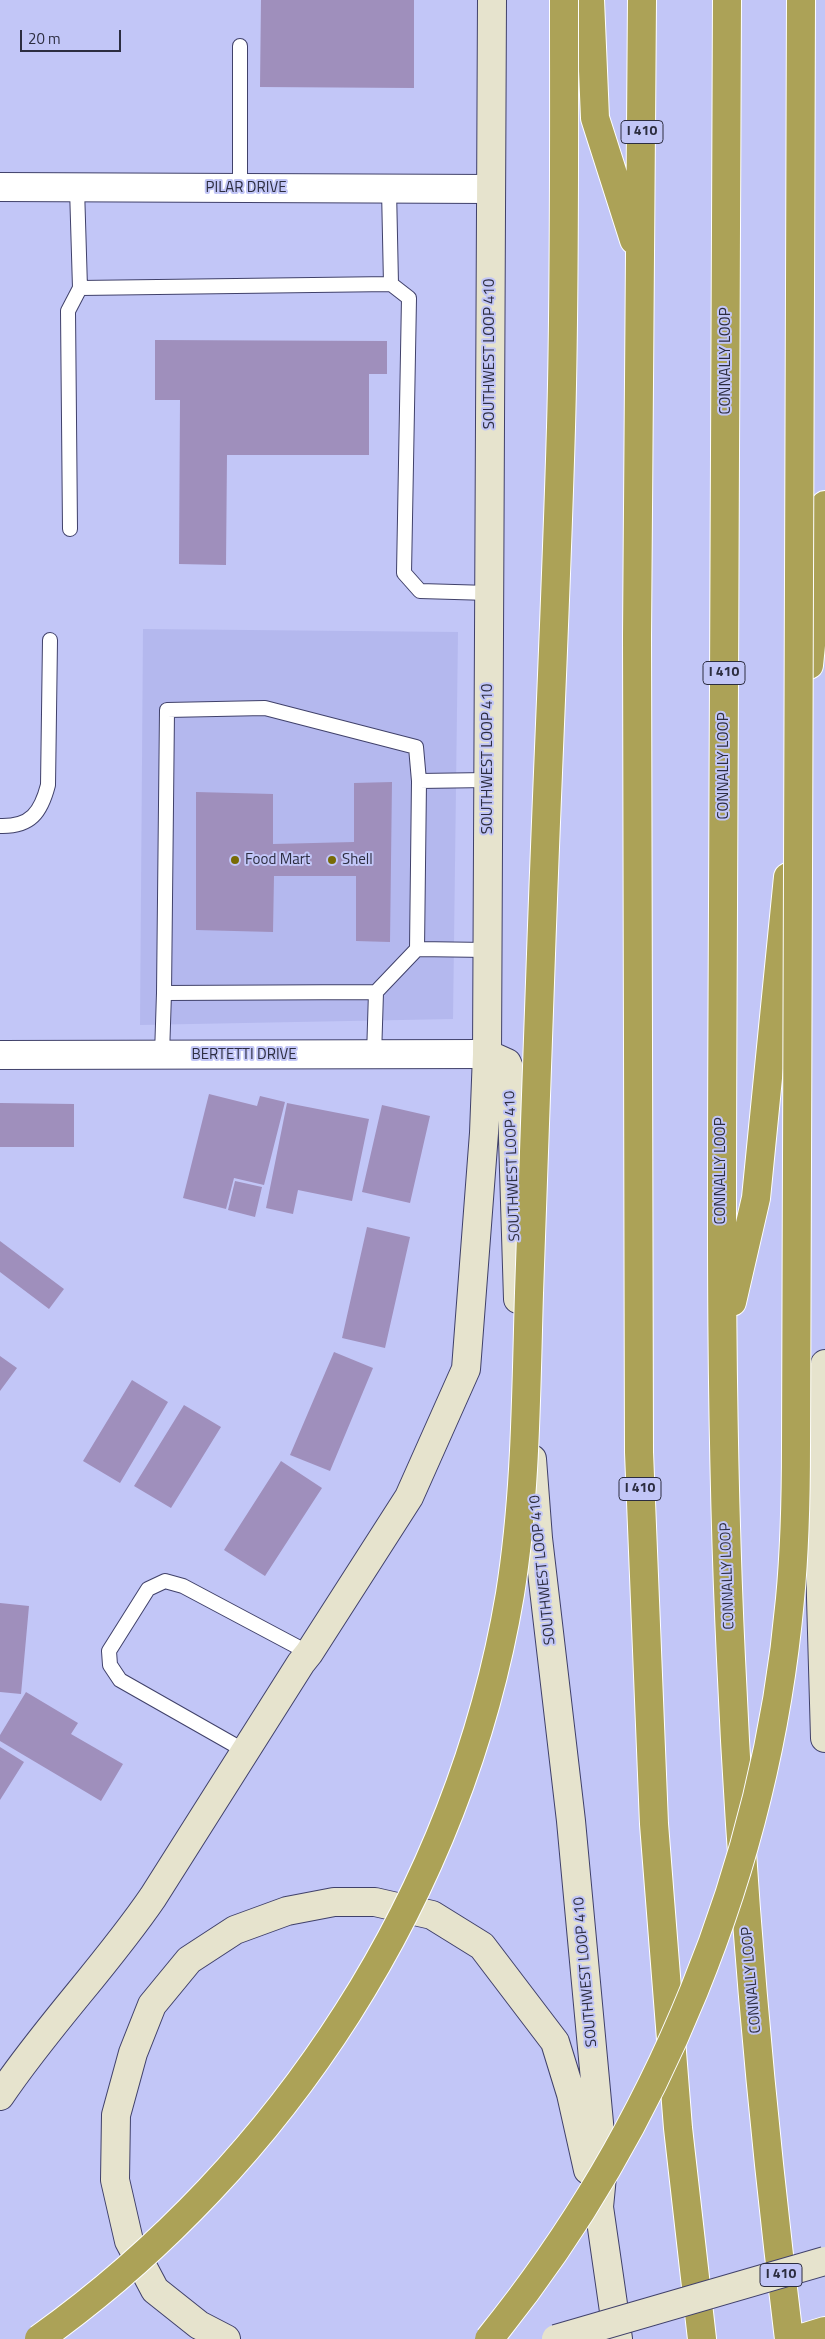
<!DOCTYPE html>
<style>
body{margin:0}
#map{position:relative;width:825px;height:2339px;overflow:hidden;background:#c2c6f7;font-family:"Titillium Web",sans-serif}
canvas{display:block}
.scale{position:absolute;left:20px;top:30px;width:101px;height:22px;box-sizing:border-box;border:2px solid #2c2d40;border-top:0;padding-left:6px;font-size:15px;line-height:18px;white-space:nowrap;color:#2c2d40;-webkit-text-stroke:4px #c2c6f7;paint-order:stroke}
</style>
<div id="map">
<canvas width="825" height="2339"></canvas>
<div class="scale">20 m</div>
</div>
<script>
const context = document.querySelector('canvas').getContext('2d');
context.lineJoin = 'round';
function fillPath(path, color) {
  context.fillStyle = color;
  context.fill(path, 'evenodd');
}
function strokePath(path, color, width, dash) {
  context.strokeStyle = color;
  context.lineWidth = width;
  context.lineCap = dash ? 'butt' : 'round';
  context.setLineDash(dash || []);
  context.stroke(path);
}
function drawText(font, color, halo, rows, align = 'center') {
  context.font = font + ' "Titillium Web",sans-serif';
  context.lineWidth = 4;
  context.setLineDash([]);
  context.textBaseline = 'middle';
  context.strokeStyle = halo;
  context.fillStyle = color;
  for (const [text, x, y, turn = 0] of rows) {
    context.save();
    context.translate(x, y);
    context.rotate((+turn || 0) * Math.PI / 180);
    context.textAlign = isNaN(turn) ? turn : align;
    if (halo) context.strokeText(text, 0, 0);
    context.fillText(text, 0, 0);
    context.restore();
  }
}
const built = new Path2D(`
 M 143,629 L 458,632 L 453,1019 L 140,1025 Z`);
const building = new Path2D(`
 M 261,0 L 414,0 L 414,88 L 260,87 Z
 M 155,340 L 387,341 L 387,374 L 369,374 L 369,455 L 227,455 L 226,565 L 179,564 L 180,400 L 155,400 Z
 M 392,782 L 390,942 L 356,941 L 356,876 L 274,876 L 273,932 L 196,930 L 196,792 L 273,794 L 273,844 L 354,842 L 354,783 Z
 M 209,1094 L 257,1106 L 260,1096 L 285,1102 L 264,1185 L 234,1178 L 226,1209 L 183,1198 Z
 M 0,1103 L 74,1104 L 74,1147 L 0,1147 Z
 M 287,1103 L 369,1119 L 352,1201 L 298,1190 L 293,1214 L 266,1208 Z
 M 382,1105 L 430,1116 L 410,1203 L 362,1192 Z
 M 235,1181 L 262,1187 L 255,1217 L 228,1210 Z
 M 367,1227 L 410,1237 L 385,1348 L 342,1338 Z
 M 0,1241 L 64,1289 L 49,1309 L 0,1272 Z
 M 334,1352 L 373,1368 L 330,1471 L 290,1455 Z
 M 0,1356 L 17,1368 L 0,1391 Z
 M 132,1380 L 168,1402 L 120,1483 L 83,1461 Z
 M 184,1405 L 221,1427 L 171,1508 L 134,1486 Z
 M 281,1461 L 322,1488 L 265,1576 L 224,1550 Z
 M 0,1603 L 29,1606 L 21,1694 L 0,1692 Z
 M 26,1692 L 78,1723 L 71,1734 L 123,1764 L 101,1801 L 0,1741 L 0,1735 Z
 M 0,1747 L 24,1762 L 0,1800 Z`);
const service = new Path2D(`
 M 240,46 L 240,188
 M 77,188 L 80,288
 M 389,189 L 391,284 L 409,298 L 404,573 L 420,591 L 489,593
 M 70,529 L 68,311 L 80,288 L 391,284
 M 0,826 C 31,827 41,812 48,785 L 50,640
 M 417,949 L 487,950
 M 164,993 L 167,710 L 265,708 L 416,747 L 419,781
 M 162,1055 L 164,993 L 376,992
 M 374,1056 L 376,992 L 417,949 L 419,781 L 488,780
 M 245,1751 L 120,1680 L 110,1665 L 109,1651 L 148,1589 L 165,1581 L 183,1586 L 309,1653`);
const minor = new Path2D(`
 M 0,187 L 491,189
 M 0,1055 L 487,1054`);
const secondary = new Path2D(`
 M 487,1054 L 507,1063 L 511,1073 L 518,1299
 M 825,1364 L 820,1562 L 825,1738
 M 532,1459 L 538,1538 L 571,1821 L 603,2166 L 599,2207 L 618,2339
 M 0,2096 C 47,2026 106,1966 153,1897 L 301,1663 L 309,1653 L 409,1497 L 466,1369 L 484,1133 L 487,1054 L 492,0
 M 226,2339 L 199,2325 L 155,2290 L 129,2241 L 115,2180 L 116,2115 L 133,2053 L 152,2005 L 189,1960 L 235,1930 L 287,1911 L 334,1902 L 375,1902 L 432,1915 L 482,1946 L 555,2042 L 571,2094 L 588,2170`);
const motorway = new Path2D(`
 M 590,0 L 595,118 L 634,240
 M 642,0 L 637,636 L 639,1452 L 654,1824 L 678,2128 L 702,2339
 M 727,0 C 726,302 725,604 723,906 C 722,1157 719,1408 731,1659 C 741,1886 761,2113 789,2339
 M 809,665 L 825,505
 M 732,1302 L 756,1198 L 788,877
 M 799,2339 L 825,2331`);
const secondaryBridge = new Path2D(`
 M 556,2339 L 825,2261`);
const motorwayBridge = new Path2D(`
 M 39,2339 C 284,2164 460,1892 510,1594 C 526,1494 526,1394 529,1293 C 532,1180 536,1067 541,954 C 547,779 556,603 561,427 C 565,285 564,142 564,0
 M 489,2339 C 658,2131 766,1866 790,1599 C 795,1547 796,1496 796,1444 L 801,0`);
const markers = [
 [235,860,5,"#786b05"],
 [332,860,5,"#786b05"]
];
const shields = [
 [642,132,42],
 [724,673,42],
 [640,1489,42],
 [781,2275,42]
];
const shieldNames = [
 ["I 410",642,132],
 ["I 410",724,673],
 ["I 410",640,1489],
 ["I 410",781,2275]
];
const streetNames = [
 ["PILAR DRIVE",246,188],
 ["SOUTHWEST LOOP 410",490,354,-90],
 ["CONNALLY LOOP",726,361,-90],
 ["SOUTHWEST LOOP 410",488,759,-90],
 ["CONNALLY LOOP",724,766,-90],
 ["BERTETTI DRIVE",244,1055],
 ["SOUTHWEST LOOP 410",513,1166,-92],
 ["CONNALLY LOOP",721,1171,-90],
 ["SOUTHWEST LOOP 410",543,1570,-96],
 ["CONNALLY LOOP",728,1576,-92],
 ["SOUTHWEST LOOP 410",586,1972,-95],
 ["CONNALLY LOOP",752,1980,-95]
];
const poiNames = [
 ["Food Mart",245,860],
 ["Shell",342,860]
];
fillPath(built, '#b4b8ee');
fillPath(building, '#9f8fbc');
strokePath(service, '#40416a', 16);
strokePath(minor, '#40416a', 30);
strokePath(secondary, '#40416a', 30);
strokePath(motorway, '#fff', 30);
strokePath(service, '#fff', 14);
strokePath(minor, '#fff', 28);
strokePath(secondary, '#e6e3cd', 28);
strokePath(motorway, '#aca257', 28);
strokePath(secondaryBridge, '#40416a', 30, []);
strokePath(motorwayBridge, '#fff', 30, []);
strokePath(secondaryBridge, '#e6e3cd', 28);
strokePath(motorwayBridge, '#aca257', 28);
for (const [x, y, r, color] of markers) {
  const dot = new Path2D();
  dot.arc(x, y, r, 0, 2 * Math.PI);
  context.fillStyle = color;
  context.fill(dot);
  strokePath(dot, '#c2c6f7', 2);
}
for (const [x, y, w] of shields) {
  const box = new Path2D();
  box.roundRect(x - w / 2, y - 11.5, w, 23, 4);
  context.fillStyle = '#c2c6f7';
  context.fill(box);
  strokePath(box, '#2c2d40', 1);
}
drawText('bold 14px', '#2c2d40', null, shieldNames);
drawText('15px', '#2c2d40', '#c2c6f7', streetNames);
drawText('15px', '#2c2d40', '#c2c6f7', poiNames, 'left');
</script>
